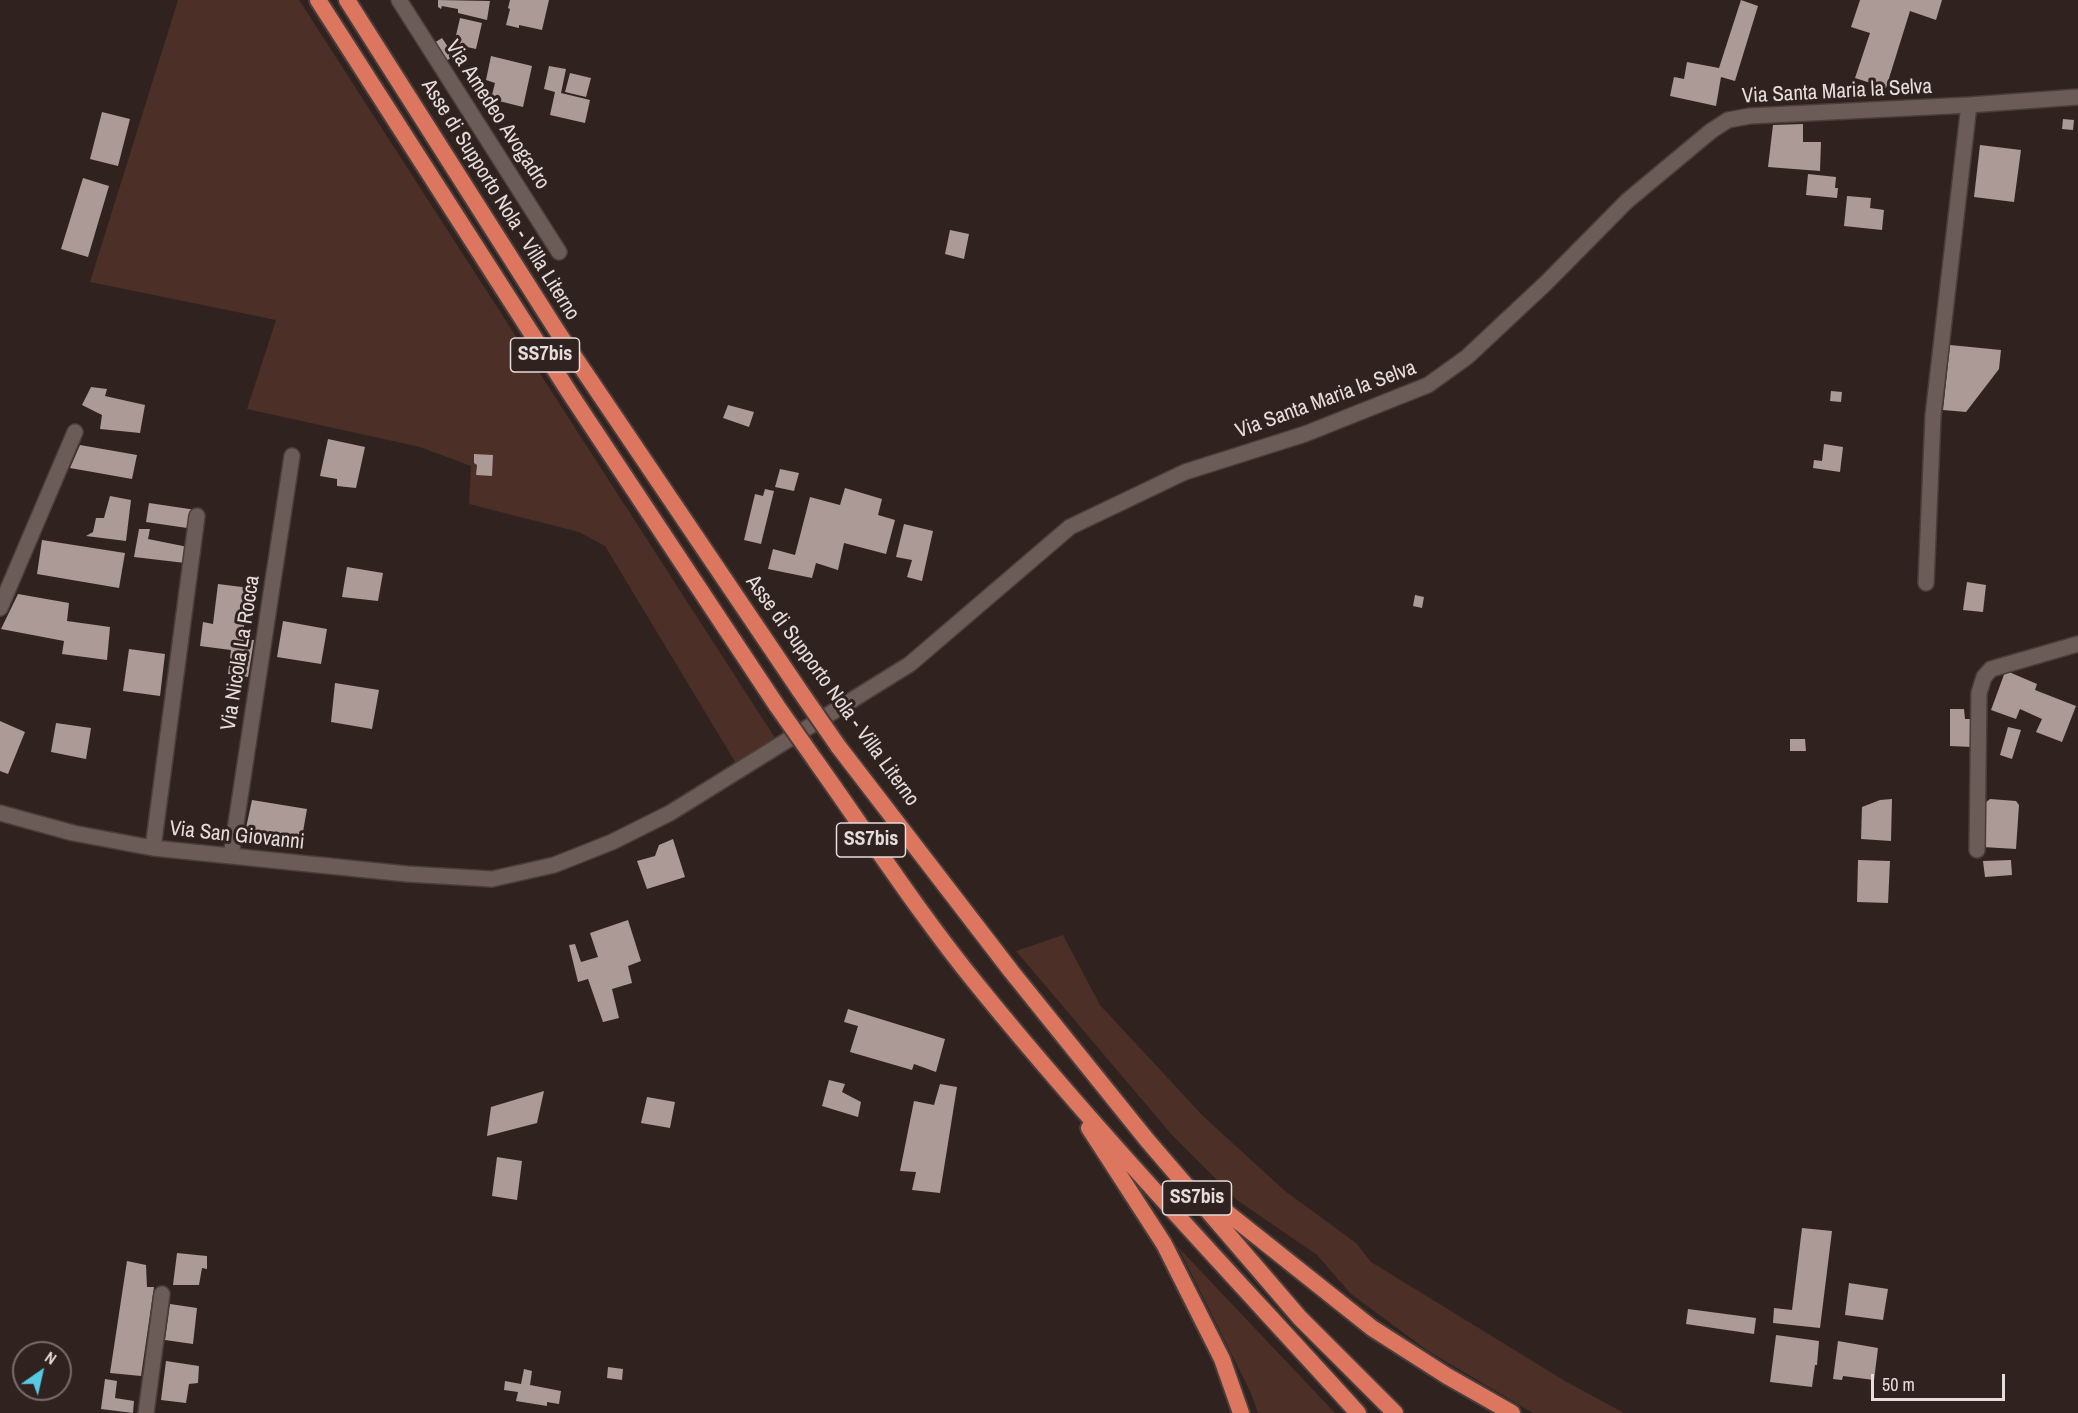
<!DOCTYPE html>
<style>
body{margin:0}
#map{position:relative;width:2078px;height:1413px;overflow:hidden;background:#30231f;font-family:"Archivo Narrow",sans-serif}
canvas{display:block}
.north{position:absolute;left:12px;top:1341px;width:60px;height:60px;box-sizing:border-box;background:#30231f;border:2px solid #796d6a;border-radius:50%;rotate:34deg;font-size:16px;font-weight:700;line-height:24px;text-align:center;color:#e6dcda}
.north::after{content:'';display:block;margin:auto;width:21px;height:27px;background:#57c9e2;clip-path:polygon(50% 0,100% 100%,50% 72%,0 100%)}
.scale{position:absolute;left:1871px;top:1374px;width:134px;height:27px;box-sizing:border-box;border:3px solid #e6dcda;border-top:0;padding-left:8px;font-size:18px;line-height:21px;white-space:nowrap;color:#e6dcda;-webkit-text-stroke:4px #30231f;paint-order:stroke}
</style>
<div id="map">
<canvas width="2078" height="1413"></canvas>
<div class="north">N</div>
<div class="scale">50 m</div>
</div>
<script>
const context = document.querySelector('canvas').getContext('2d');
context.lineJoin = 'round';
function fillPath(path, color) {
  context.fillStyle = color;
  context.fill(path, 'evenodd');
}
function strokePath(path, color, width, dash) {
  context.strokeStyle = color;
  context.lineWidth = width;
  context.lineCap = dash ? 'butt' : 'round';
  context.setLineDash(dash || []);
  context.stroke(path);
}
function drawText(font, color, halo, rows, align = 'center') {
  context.font = font + ' "Archivo Narrow",sans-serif';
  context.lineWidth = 6;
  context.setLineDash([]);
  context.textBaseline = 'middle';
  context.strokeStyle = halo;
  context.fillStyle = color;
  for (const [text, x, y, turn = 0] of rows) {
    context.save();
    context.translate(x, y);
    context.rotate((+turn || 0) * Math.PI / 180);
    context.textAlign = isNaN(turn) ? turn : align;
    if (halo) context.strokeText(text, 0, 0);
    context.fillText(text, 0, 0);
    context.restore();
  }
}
const green = new Path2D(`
 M 178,0 L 299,0 L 777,741 L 737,765 L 605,546 L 579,532 L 469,504 L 471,466 L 420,447 L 247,409 L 276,320 L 90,282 Z
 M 1063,935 L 1100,1005 L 1203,1116 L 1285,1191 L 1356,1243 L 1371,1262 L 1565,1381 L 1624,1413 L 1533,1413 L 1428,1351 L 1351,1294 L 1317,1255 L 1237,1200 L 1172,1135 L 1016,951 Z
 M 1178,1247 L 1335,1413 L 1258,1413 L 1251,1393 Z`);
const building = new Path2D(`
 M 438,0 L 490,1 L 487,20 L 458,13 L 458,9 L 442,6 L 441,9 L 438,7 Z
 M 510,0 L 549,0 L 542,30 L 519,25 L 519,28 L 506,25 L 510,9 L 508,8 Z
 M 1741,0 L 1758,6 L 1735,81 L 1721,77 L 1716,106 L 1670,96 L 1674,77 L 1684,79 L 1687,62 L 1719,68 Z
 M 1860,0 L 1942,0 L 1936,20 L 1910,11 L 1886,88 L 1855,78 L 1870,33 L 1851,27 Z
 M 460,18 L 482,23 L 476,49 L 454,44 Z
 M 442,38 L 454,56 L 446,61 L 434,43 Z
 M 491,56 L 532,66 L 523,107 L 491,99 L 495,83 L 486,80 Z
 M 549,66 L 566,69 L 561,93 L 590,100 L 585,123 L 550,115 L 555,92 L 544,89 Z
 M 570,73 L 591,78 L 586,97 L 565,92 Z
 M 102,112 L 130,119 L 118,166 L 90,159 Z
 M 2063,119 L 2074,120 L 2073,130 L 2062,129 Z
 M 1803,124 L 1803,142 L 1821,142 L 1820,171 L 1768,167 L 1773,125 Z
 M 1980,145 L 2021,150 L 2014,202 L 1974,197 Z
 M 1808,174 L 1836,177 L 1835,188 L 1838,188 L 1837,198 L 1806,195 Z
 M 83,178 L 109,186 L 88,257 L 61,249 Z
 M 1847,196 L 1871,198 L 1870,208 L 1884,210 L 1882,230 L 1844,226 Z
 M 950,230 L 969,234 L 964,259 L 945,254 Z
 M 1950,345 L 2001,350 L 1999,369 L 1966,412 L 1943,410 Z
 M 91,387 L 107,389 L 105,396 L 145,405 L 140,433 L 100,429 L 102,415 L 82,405 Z
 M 1831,391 L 1842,392 L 1841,402 L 1830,401 Z
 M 728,405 L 754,412 L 749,427 L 723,418 Z
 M 328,439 L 365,447 L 356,488 L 337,486 L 337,479 L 320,476 Z
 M 1824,444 L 1843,447 L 1840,472 L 1813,468 L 1814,460 L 1822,461 Z
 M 80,445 L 137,455 L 132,479 L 70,468 Z
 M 474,454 L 493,455 L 492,476 L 476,475 L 477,465 L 474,463 Z
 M 780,469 L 799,473 L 794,491 L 775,487 Z
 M 845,488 L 882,499 L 878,515 L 895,520 L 886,554 L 844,543 L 838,570 L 816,563 L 812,578 L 768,569 L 773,549 L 795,555 L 810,497 L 840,505 Z
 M 765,489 L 774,491 L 761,544 L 744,540 L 755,494 L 763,496 Z
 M 110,496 L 131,500 L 126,541 L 86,536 L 93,532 L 96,518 L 104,518 Z
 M 149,503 L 196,510 L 194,529 L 146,522 Z
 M 904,524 L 933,531 L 922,581 L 907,577 L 912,560 L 896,557 Z
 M 139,529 L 150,529 L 148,539 L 188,547 L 185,563 L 134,557 Z
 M 42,540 L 125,553 L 119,588 L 37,574 Z
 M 347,567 L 383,573 L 378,601 L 342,597 Z
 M 1967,582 L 1986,585 L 1983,612 L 1963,610 Z
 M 218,584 L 250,588 L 242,639 L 254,640 L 248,677 L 228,674 L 231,650 L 200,646 L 203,622 L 213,624 Z
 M 18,594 L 69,603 L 67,621 L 110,627 L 107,660 L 62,654 L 64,641 L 1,629 Z
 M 1415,595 L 1424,597 L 1422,608 L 1413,606 Z
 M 283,621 L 327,629 L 321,664 L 277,657 Z
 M 129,649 L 165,654 L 160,696 L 123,691 Z
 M 2005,672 L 2009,672 L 2037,684 L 2035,690 L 2076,706 L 2062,742 L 2036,732 L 2042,719 L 2020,709 L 2016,719 L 1991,710 Z
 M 335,683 L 379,690 L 372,729 L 331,722 Z
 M 1950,709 L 1964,709 L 1965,719 L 1973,719 L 1972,747 L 1950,746 Z
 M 0,721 L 25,732 L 8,774 L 0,771 Z
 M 56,723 L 91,728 L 86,759 L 51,752 Z
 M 2008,727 L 2021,730 L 2012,759 L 2000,755 Z
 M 1790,739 L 1805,739 L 1806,751 L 1790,751 Z
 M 1892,799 L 1891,841 L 1861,839 L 1862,807 L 1880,800 Z
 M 1990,799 L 2016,801 L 2019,805 L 2016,849 L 1983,847 L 1985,803 Z
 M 252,800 L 307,809 L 301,843 L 244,837 Z
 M 673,839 L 685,877 L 647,889 L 637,861 L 655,856 L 659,845 Z
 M 1858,860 L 1890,861 L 1888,903 L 1857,902 Z
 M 2011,860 L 2012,875 L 1985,877 L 1983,861 Z
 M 628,920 L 641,961 L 628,966 L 632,983 L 612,989 L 619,1018 L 603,1022 L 588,979 L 578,982 L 569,945 L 575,944 L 581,962 L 598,957 L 590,933 Z
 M 848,1009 L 945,1039 L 936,1072 L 914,1064 L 912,1070 L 850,1052 L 858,1026 L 844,1022 Z
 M 829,1080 L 845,1084 L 842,1092 L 861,1102 L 858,1117 L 822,1106 Z
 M 940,1084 L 957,1087 L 940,1193 L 912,1190 L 916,1172 L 900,1171 L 914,1101 L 934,1105 Z
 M 544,1091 L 537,1123 L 487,1136 L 491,1107 Z
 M 647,1097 L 675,1102 L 670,1128 L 641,1123 Z
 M 497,1157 L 522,1161 L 517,1200 L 492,1196 Z
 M 1802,1228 L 1832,1231 L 1820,1328 L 1773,1323 L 1774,1308 L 1792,1310 Z
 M 177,1253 L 207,1256 L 207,1269 L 202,1268 L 199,1285 L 173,1285 Z
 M 127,1261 L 146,1265 L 147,1287 L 154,1287 L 141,1376 L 110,1373 Z
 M 1849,1283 L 1888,1289 L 1883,1320 L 1845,1315 Z
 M 170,1304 L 197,1308 L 193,1344 L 165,1340 Z
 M 1688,1309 L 1756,1318 L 1754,1334 L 1686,1324 Z
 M 1776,1335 L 1819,1341 L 1817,1365 L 1815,1365 L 1812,1387 L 1770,1382 Z
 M 1838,1341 L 1878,1348 L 1874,1380 L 1843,1376 L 1842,1380 L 1833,1379 Z
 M 166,1361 L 199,1366 L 198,1383 L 189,1384 L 186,1403 L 161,1400 Z
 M 608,1367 L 623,1369 L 622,1380 L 607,1378 Z
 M 524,1369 L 532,1371 L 530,1385 L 561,1391 L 559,1404 L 547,1402 L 547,1406 L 516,1401 L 518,1392 L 504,1390 L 505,1381 L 521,1384 Z
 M 105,1379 L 117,1381 L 115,1398 L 134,1401 L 133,1413 L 101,1409 Z`);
const minor = new Path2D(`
 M 399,0 L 559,252
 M 1926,583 L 1933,416 L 1969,105
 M 0,608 L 75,432
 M 0,813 L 73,833 L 153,848 L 407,874 L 492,879 L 554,865 L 612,842 L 670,813 L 910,664 L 1070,527 L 1185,472 L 1305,434 L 1428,385 L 1467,357 L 1546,283 L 1627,201 L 1711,131 L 1728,120 L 1750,116 L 1969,105 L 2078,97
 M 153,848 L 197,516
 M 1977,850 L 1979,693 L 1984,677 L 1991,669 L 2078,644
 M 231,856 L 292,456
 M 146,1413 L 162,1294`);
const trunk = new Path2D(`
 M 318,0 L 571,395 L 777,706
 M 347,0 L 559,334 L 800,691
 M 838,746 L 1011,971 L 1147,1140 L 1300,1318 L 1395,1413
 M 815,760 C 869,836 920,915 979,987 C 1099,1135 1231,1273 1358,1413
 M 1089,1128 L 1164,1244 L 1222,1359 L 1241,1413
 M 1210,1199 L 1372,1328 L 1447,1376 L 1512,1413`);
const trunkBridge = new Path2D(`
 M 800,691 L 838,746
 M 777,706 L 815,760`);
const shields = [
 [545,355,69],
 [871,840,69],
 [1197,1198,69]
];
const shieldNames = [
 ["SS7bis",545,355],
 ["SS7bis",871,840],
 ["SS7bis",1197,1198]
];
const streetNames = [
 ["Via Santa Maria la Selva",1837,92,-3],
 ["Via Amedeo Avogadro",497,115,57],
 ["Asse di Supporto Nola - Villa Literno",500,200,58],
 ["Via Santa Maria la Selva",1326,400,-20],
 ["Via Nicola La Rocca",241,653,-81],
 ["Asse di Supporto Nola - Villa Literno",832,691,54],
 ["Via San Giovanni",237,836,6]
];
fillPath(green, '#4c2f27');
fillPath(building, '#ab9a95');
strokePath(minor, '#493e3b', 18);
strokePath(trunk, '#493e3b', 20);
strokePath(minor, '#6c5c58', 15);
strokePath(trunk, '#dc765e', 16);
strokePath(trunkBridge, '#493e3b', 20, []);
strokePath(trunkBridge, '#dc765e', 16);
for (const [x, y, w] of shields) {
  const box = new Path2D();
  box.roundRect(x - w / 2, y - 17, w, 34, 4.5);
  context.fillStyle = '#30231f';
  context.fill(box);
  strokePath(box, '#e6dcda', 1.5);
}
drawText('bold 20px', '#e6dcda', null, shieldNames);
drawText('21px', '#e6dcda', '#30231f', streetNames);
</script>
